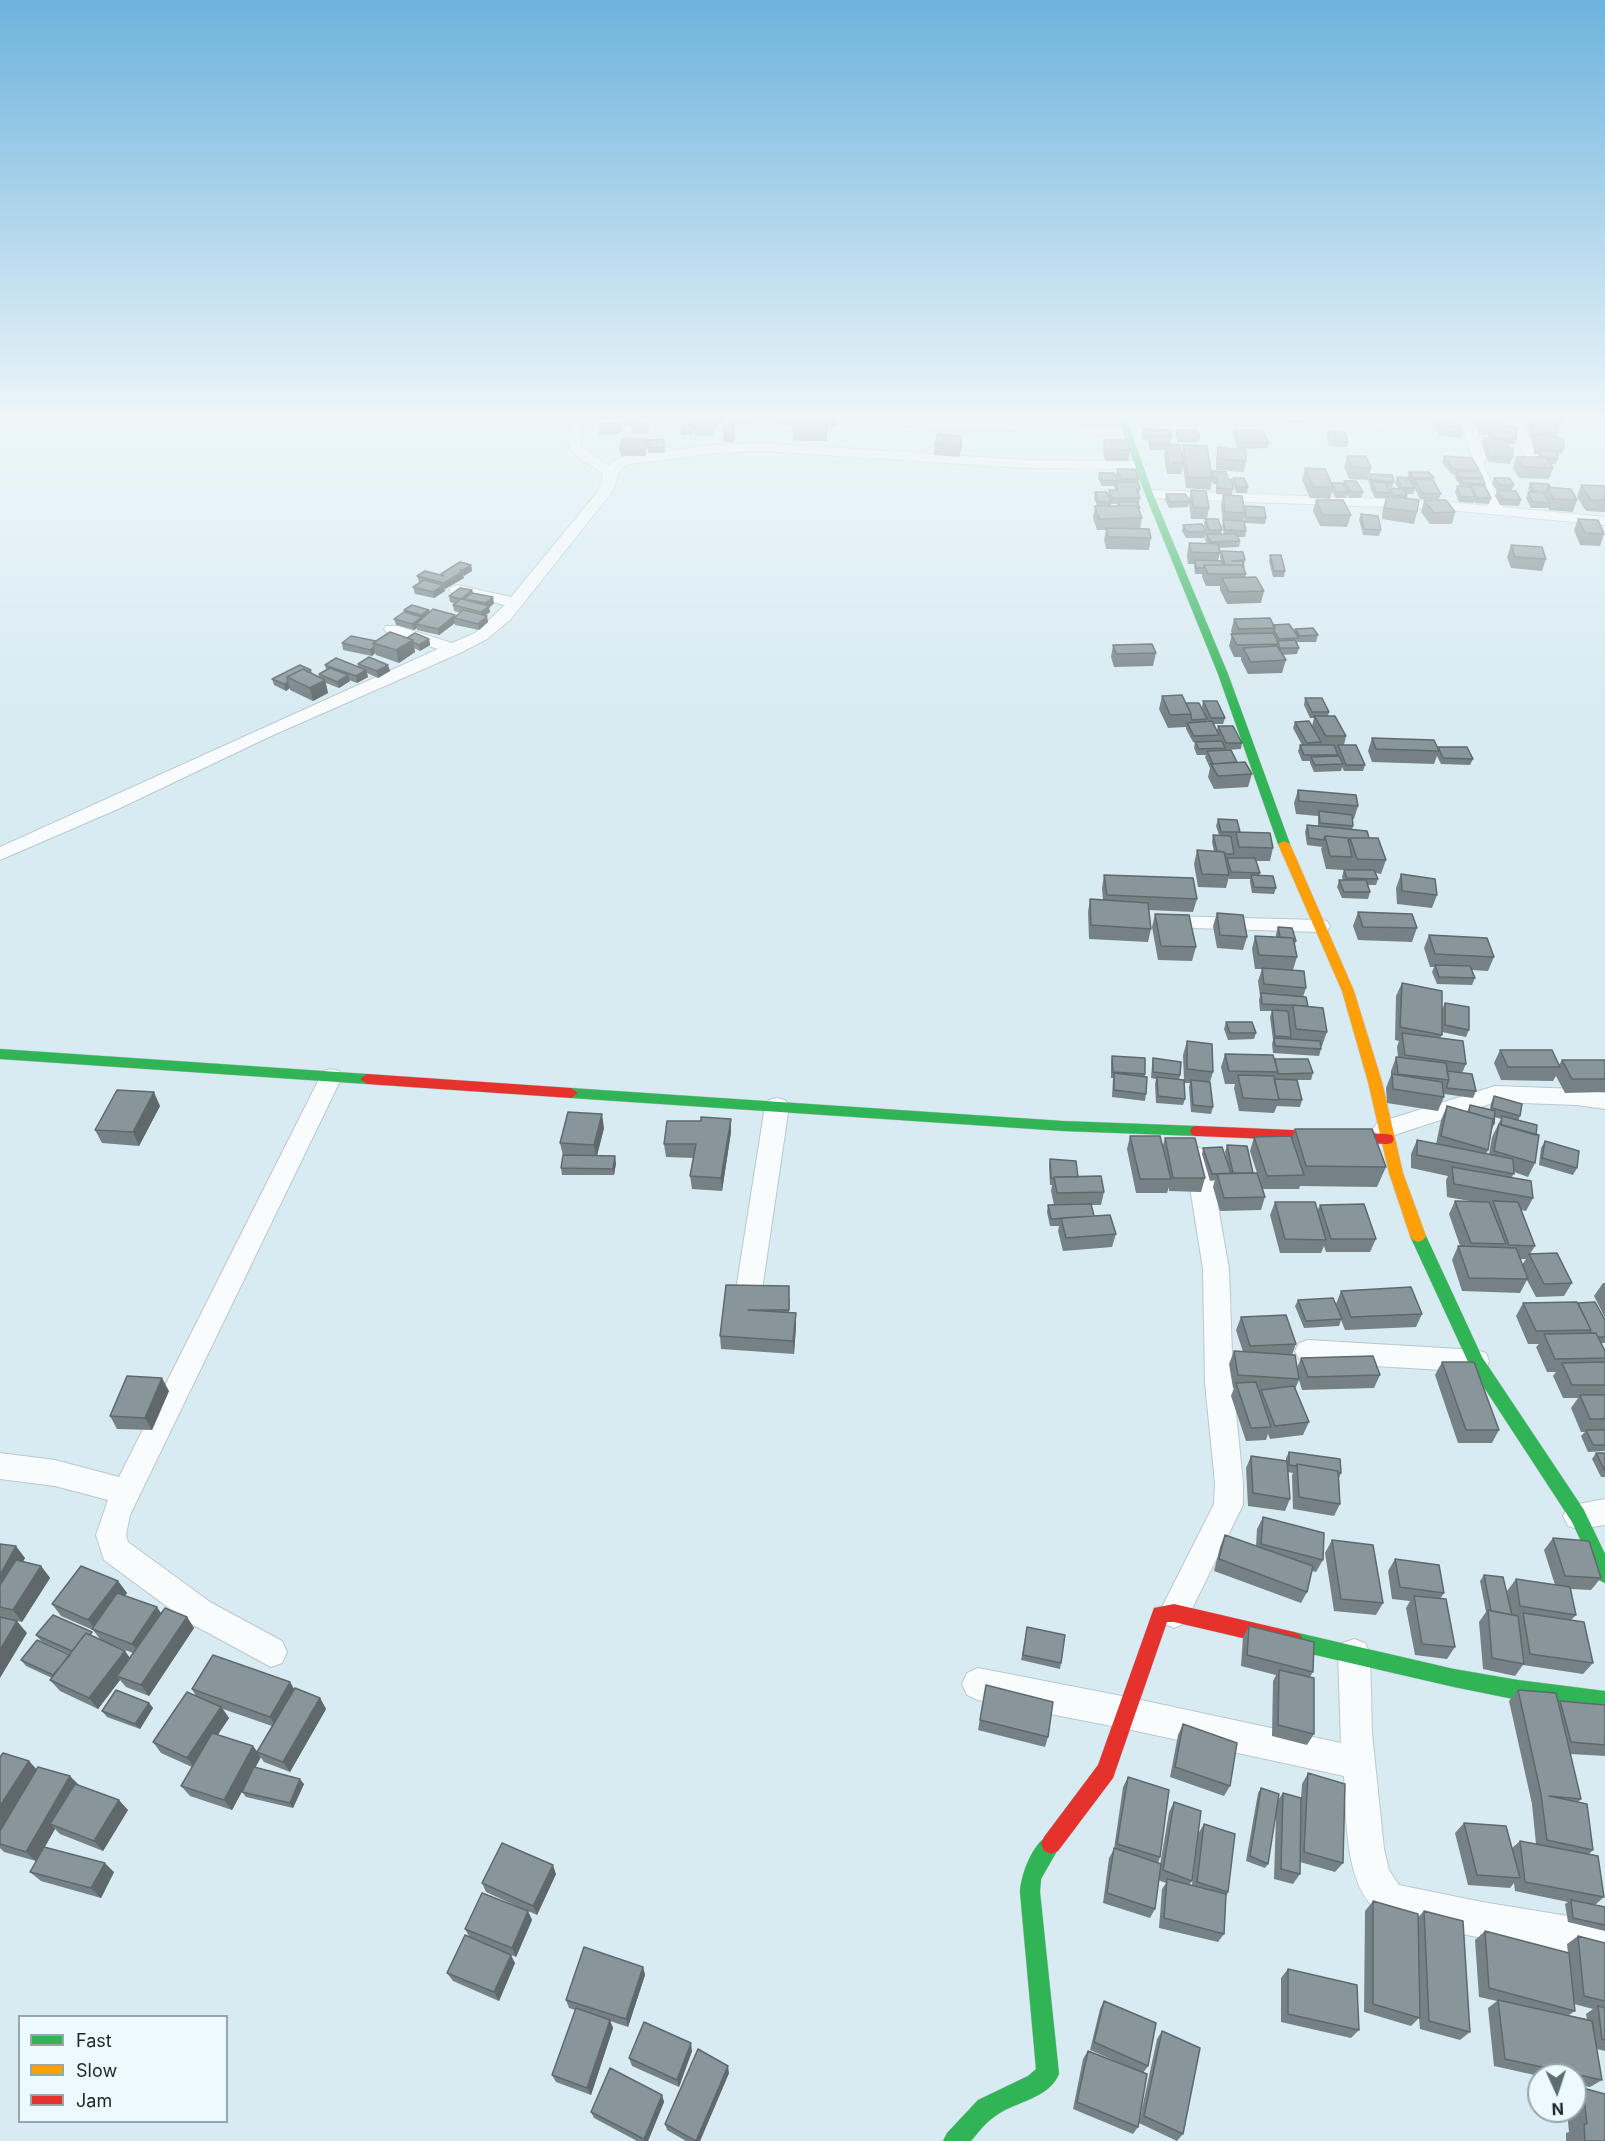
<!DOCTYPE html>
<style>
body{margin:0}
#map{position:relative;width:1605px;height:2141px;overflow:hidden;background:#d8ebf2;font-family:Inter,sans-serif}
canvas{display:block}
.legend{position:absolute;left:18px;top:2015px;width:210px;height:108px;box-sizing:border-box;background:#ecf9fe;border:2px solid #98a5aa;margin:0;padding:8px 10px;list-style:none;font-size:18px;color:#1a272b}
.legend li{display:flex;align-items:center;gap:12px;height:30px}
.legend b{width:30px;border:2px solid #98a5aa}
.north{position:absolute;left:1527px;top:2063px;width:60px;height:60px;box-sizing:border-box;background:#ecf9fe;border:2px solid #98a5aa;border-radius:50%;rotate:177deg;font-size:16px;font-weight:700;line-height:24px;text-align:center;color:#1a272b}
.north::after{content:'';display:block;margin:auto;width:21px;height:27px;background:#5c6c71;clip-path:polygon(50% 0,100% 100%,50% 72%,0 100%)}
</style>
<div id="map">
<canvas width="1605" height="2141"></canvas>
<ul class="legend">
<li><b style="height:8px;background:#30b455"></b>Fast</li>
<li><b style="height:8px;background:#ff9f0a"></b>Slow</li>
<li><b style="height:8px;background:#e5322d"></b>Jam</li>
</ul>
<div class="north">N</div>
</div>
<script>
const context = document.querySelector('canvas').getContext('2d');
context.lineJoin = 'round';
function strokePath(path, color, width, dash) {
  context.strokeStyle = color;
  context.lineWidth = width;
  context.lineCap = dash ? 'butt' : 'round';
  context.setLineDash(dash || []);
  context.stroke(path);
}
function fillPath(path, color) {
  context.fillStyle = color;
  context.fill(path, 'evenodd');
}
const street = new Path2D(`
 M 572,420 L 584,420 L 580,433 L 581,447 L 609,466 L 613,461 L 627,456 L 714,445 L 762,443 L 1026,460 L 1139,461 L 1146,465 L 1139,469 L 1026,468 L 762,451 L 714,453 L 630,464 C 615,470 618,480 612,492 L 510,620 L 487,639 L 460,653 L 271,736 L 118,809 L 0,860 L 0,847 L 438,649 L 386,632 L 384,629 L 386,626 L 398,626 L 452,643 L 475,633 L 505,605 L 452,593 L 449,590 L 452,587 L 457,585 L 511,597 L 600,489 L 603,474 C 580,455 559,457 572,420 Z
 M 890,420 L 936,420 L 1128,428 L 1134,432 L 1128,436 L 904,426 Z
 M 1370,420 L 1382,420 L 1384,425 L 1378,429 L 1374,428 Z
 M 1461,420 L 1473,420 L 1486,457 L 1483,464 L 1503,507 L 1605,517 L 1605,525 L 1437,509 L 1149,498 L 1142,494 L 1149,490 L 1437,501 L 1488,506 L 1469,464 L 1472,457 Z
 M 1509,420 L 1521,420 L 1542,463 L 1540,466 L 1530,466 L 1528,463 Z
 M 1168,916 L 1320,920 L 1327,921 L 1330,926 L 1327,931 L 1320,932 L 1161,927 L 1158,922 L 1161,917 Z
 M 331,1069 L 339,1071 L 342,1077 L 130,1515 L 126,1535 L 128,1542 L 210,1602 L 282,1641 L 287,1652 L 282,1663 L 271,1667 L 188,1622 L 104,1560 L 96,1535 L 108,1500 L 55,1486 L 0,1479 L 0,1453 L 55,1460 L 119,1477 L 320,1077 L 323,1071 Z
 M 1495,1086 L 1577,1089 L 1605,1093 L 1605,1109 L 1577,1105 L 1496,1102 L 1385,1138 L 1377,1135 L 1373,1129 L 1377,1123 Z
 M 777,1098 L 785,1100 L 789,1106 L 762,1290 L 758,1297 L 749,1300 L 740,1297 L 736,1290 L 765,1106 L 769,1100 Z
 M 1197,1147 L 1205,1150 L 1209,1156 L 1229,1269 L 1233,1383 L 1243,1483 L 1243,1505 L 1185,1623 L 1174,1628 L 1163,1623 L 1159,1613 L 1214,1504 L 1215,1483 L 1205,1383 L 1203,1269 L 1185,1156 L 1189,1150 Z
 M 1308,1340 L 1476,1350 L 1486,1353 L 1489,1361 L 1486,1369 L 1476,1372 L 1308,1362 L 1299,1359 L 1295,1351 L 1299,1343 Z
 M 1605,1499 L 1605,1525 L 1578,1529 L 1568,1526 L 1563,1516 L 1568,1506 Z
 M 1354,1639 L 1365,1643 L 1370,1654 L 1372,1733 L 1384,1849 L 1389,1870 L 1399,1885 L 1482,1902 L 1605,1922 L 1605,1958 L 1482,1938 L 1390,1919 C 1343,1899 1347,1819 1344,1776 L 1127,1729 L 978,1700 L 967,1695 L 962,1684 L 967,1673 L 978,1668 L 1127,1697 L 1341,1743 L 1338,1654 L 1343,1643 Z`);
const fast = new Path2D(`
 M 1119,420 L 1127,420 L 1153,494 L 1228,674 L 1290,844 L 1288,846 L 1280,846 L 1278,844 L 1218,674 L 1145,494 Z
 M 0,1049 L 367,1074 L 374,1079 L 367,1084 L 0,1059 Z
 M 571,1088 L 1063,1121 L 1197,1126 L 1202,1127 L 1204,1131 L 1202,1135 L 1197,1136 L 1063,1131 L 571,1098 L 564,1093 Z
 M 1418,1230 L 1423,1232 L 1426,1236 L 1482,1357 L 1584,1510 L 1605,1554 L 1605,1583 L 1599,1580 L 1572,1522 L 1470,1366 L 1410,1236 L 1413,1232 Z
 M 1294,1632 L 1454,1669 L 1518,1680 L 1605,1691 L 1605,1711 L 1518,1700 L 1454,1687 L 1294,1650 L 1287,1647 L 1285,1641 L 1287,1635 Z
 M 1051,1834 L 1058,1837 L 1061,1844 L 1041,1879 L 1040,1892 L 1059,2074 C 1048,2100 1014,2101 994,2117 C 985,2123 978,2133 971,2141 L 943,2141 L 947,2133 L 978,2100 L 1028,2076 L 1036,2069 L 1020,1892 C 1021,1874 1033,1841 1051,1834 Z`);
const slow = new Path2D(`
 M 1284,841 L 1290,844 L 1354,991 L 1382,1082 L 1403,1173 L 1426,1236 L 1423,1240 L 1418,1242 L 1413,1240 L 1410,1236 L 1389,1173 L 1368,1082 L 1342,991 L 1278,844 Z`);
const jam = new Path2D(`
 M 367,1074 L 571,1088 L 578,1093 L 571,1098 L 367,1084 L 360,1079 Z
 M 1197,1126 L 1387,1134 L 1392,1135 L 1394,1139 L 1392,1143 L 1387,1144 L 1197,1136 L 1192,1135 L 1190,1131 L 1192,1127 Z
 M 1174,1604 L 1294,1632 L 1301,1635 L 1303,1641 L 1301,1647 L 1294,1650 L 1174,1622 L 1167,1622 L 1113,1778 L 1058,1851 L 1051,1854 L 1044,1851 L 1041,1844 L 1044,1837 L 1098,1765 L 1154,1608 Z`);
const wall = new Path2D(`
 M 620,420 L 640,420 L 639,422 L 650,428 L 649,433 L 631,433 L 631,425 L 621,425 L 620,434 L 599,435 L 599,429 L 620,423 Z
 M 661,420 L 675,420 L 674,422 L 661,422 Z
 M 684,420 L 723,420 L 723,423 L 717,423 L 718,429 L 713,429 L 713,436 L 695,436 L 695,428 L 692,435 L 681,435 L 681,430 L 686,425 L 686,420 ZM 699,420 L 702,420 L 702,424 L 699,424 Z
 M 730,420 L 755,420 L 755,424 L 730,424 Z
 M 771,420 L 783,420 L 781,424 L 771,423 Z
 M 783,420 L 816,421 L 837,420 L 836,427 L 827,427 L 827,441 L 793,441 L 794,427 L 783,426 Z
 M 1287,420 L 1304,420 L 1303,423 L 1289,423 Z
 M 1383,420 L 1407,420 L 1406,423 L 1383,421 Z
 M 1436,420 L 1462,432 L 1460,438 L 1439,436 L 1434,425 Z
 M 1472,420 L 1505,420 L 1503,425 L 1501,425 L 1501,426 L 1516,439 L 1514,445 L 1508,444 L 1512,458 L 1510,464 L 1488,462 L 1482,444 L 1484,438 L 1488,439 L 1488,435 L 1478,434 L 1478,428 L 1476,428 L 1477,423 L 1472,422 Z
 M 1530,420 L 1563,420 L 1561,426 L 1558,426 L 1559,429 L 1556,437 L 1564,448 L 1562,454 L 1559,453 L 1556,464 L 1551,464 L 1553,468 L 1549,479 L 1519,478 L 1513,468 L 1516,457 L 1538,457 L 1539,454 L 1534,454 L 1532,438 L 1530,438 L 1528,425 Z
 M 1573,420 L 1593,420 L 1592,421 L 1574,421 Z
 M 734,425 L 734,442 L 724,442 L 724,426 Z
 M 1143,429 L 1172,436 L 1171,442 L 1169,441 L 1170,445 L 1182,454 L 1183,445 L 1211,473 L 1212,471 L 1233,482 L 1233,478 L 1248,487 L 1247,493 L 1236,493 L 1233,485 L 1233,489 L 1232,495 L 1216,494 L 1216,484 L 1213,484 L 1212,481 L 1210,490 L 1186,488 L 1183,466 L 1181,474 L 1167,474 L 1164,456 L 1165,450 L 1150,450 L 1148,441 L 1143,440 Z
 M 1176,430 L 1200,437 L 1199,442 L 1178,442 L 1175,435 Z
 M 1234,430 L 1269,443 L 1267,448 L 1238,449 L 1235,443 L 1235,440 L 1233,435 Z
 M 1328,431 L 1348,442 L 1347,447 L 1329,446 L 1326,436 Z
 M 962,436 L 962,447 L 959,457 L 934,455 L 935,444 Z
 M 647,439 L 646,456 L 621,456 L 620,450 Z
 M 664,439 L 665,453 L 648,453 L 648,448 Z
 M 1104,440 L 1130,450 L 1128,461 L 1105,461 L 1103,451 Z
 M 1218,447 L 1246,461 L 1244,472 L 1216,470 L 1216,459 Z
 M 1347,456 L 1371,468 L 1368,480 L 1349,479 L 1344,467 Z
 M 1444,456 L 1479,470 L 1478,472 L 1483,478 L 1482,479 L 1485,484 L 1484,486 L 1491,498 L 1489,504 L 1475,503 L 1474,501 L 1473,503 L 1459,502 L 1455,492 L 1457,486 L 1460,486 L 1459,484 L 1459,482 L 1457,482 L 1455,477 L 1455,475 L 1451,474 L 1442,462 Z
 M 1305,468 L 1332,483 L 1343,484 L 1344,481 L 1363,492 L 1361,498 L 1349,498 L 1347,495 L 1346,498 L 1336,498 L 1332,492 L 1330,499 L 1310,498 L 1302,480 Z
 M 1117,469 L 1139,479 L 1138,483 L 1140,489 L 1139,495 L 1138,495 L 1140,498 L 1139,504 L 1138,504 L 1140,508 L 1139,512 L 1142,518 L 1140,529 L 1151,538 L 1149,550 L 1106,549 L 1104,540 L 1106,530 L 1097,530 L 1093,518 L 1095,506 L 1097,506 L 1094,498 L 1095,492 L 1108,495 L 1109,490 L 1115,490 L 1114,486 L 1102,486 L 1098,479 L 1099,473 L 1117,478 L 1116,475 ZM 1111,504 L 1117,504 L 1117,506 L 1111,506 Z
 M 1409,472 L 1434,478 L 1433,480 L 1441,494 L 1439,499 L 1420,499 L 1415,489 L 1413,494 L 1406,494 L 1407,496 L 1406,499 L 1417,512 L 1414,524 L 1382,519 L 1383,508 L 1386,498 L 1375,498 L 1370,488 L 1371,486 L 1370,486 L 1368,480 L 1370,474 L 1394,482 L 1392,487 L 1387,487 L 1389,491 L 1390,488 L 1398,488 L 1395,483 L 1397,477 L 1407,478 Z
 M 1494,478 L 1514,485 L 1512,490 L 1521,500 L 1519,506 L 1500,505 L 1495,496 L 1497,490 L 1492,484 Z
 M 1530,483 L 1551,488 L 1577,500 L 1573,512 L 1549,510 L 1548,507 L 1547,508 L 1531,508 L 1526,498 L 1528,492 L 1530,492 L 1528,489 Z
 M 1581,485 L 1605,486 L 1605,512 L 1586,511 L 1577,497 Z
 M 1191,490 L 1209,508 L 1207,519 L 1222,530 L 1221,534 L 1224,534 L 1222,526 L 1223,522 L 1221,506 L 1223,495 L 1266,518 L 1265,524 L 1245,523 L 1244,518 L 1243,521 L 1246,531 L 1245,537 L 1237,537 L 1240,541 L 1239,547 L 1219,548 L 1220,553 L 1218,561 L 1221,561 L 1220,557 L 1221,551 L 1245,560 L 1244,565 L 1244,570 L 1246,574 L 1245,578 L 1264,591 L 1261,603 L 1227,604 L 1220,590 L 1220,586 L 1206,586 L 1202,577 L 1202,574 L 1195,574 L 1194,564 L 1188,564 L 1187,555 L 1189,543 L 1207,544 L 1205,540 L 1207,534 L 1204,525 L 1205,519 L 1191,519 L 1189,503 L 1188,507 L 1169,508 L 1165,500 L 1166,494 L 1189,501 Z
 M 1316,500 L 1351,515 L 1347,527 L 1320,526 L 1313,511 Z
 M 1424,500 L 1455,512 L 1452,524 L 1430,524 L 1421,512 Z
 M 1361,514 L 1381,530 L 1379,536 L 1363,535 L 1359,520 Z
 M 1578,519 L 1604,534 L 1600,546 L 1580,545 L 1574,530 Z
 M 1183,525 L 1206,532 L 1205,538 L 1186,538 L 1182,531 Z
 M 1511,545 L 1546,559 L 1542,571 L 1511,568 L 1507,557 Z
 M 1270,555 L 1285,571 L 1284,577 L 1273,577 L 1269,561 Z
 M 471,565 L 472,571 L 463,576 L 464,578 L 445,589 L 444,588 L 445,591 L 434,598 L 415,594 L 413,587 L 420,582 L 419,582 L 417,576 L 441,575 L 441,574 Z
 M 472,590 L 473,593 L 494,603 L 489,608 L 490,612 L 486,615 L 488,622 L 479,630 L 455,625 L 455,623 L 439,635 L 417,630 L 417,628 L 414,630 L 396,625 L 394,619 L 404,612 L 404,610 L 455,615 L 456,617 L 461,613 L 454,611 L 453,605 L 455,604 L 450,602 L 449,596 Z
 M 1234,619 L 1273,625 L 1294,631 L 1295,629 L 1318,635 L 1316,642 L 1298,642 L 1298,641 L 1297,644 L 1299,648 L 1297,654 L 1282,655 L 1286,660 L 1282,673 L 1248,674 L 1241,660 L 1241,657 L 1234,657 L 1229,646 L 1232,634 L 1231,631 Z
 M 407,638 L 429,639 L 430,645 L 420,651 L 414,648 L 415,652 L 399,663 L 376,655 L 375,653 L 372,656 L 343,650 L 342,643 L 376,641 Z
 M 1113,645 L 1156,653 L 1153,666 L 1114,667 L 1111,657 Z
 M 358,664 L 390,671 L 378,678 L 367,673 L 368,677 L 357,683 L 349,680 L 350,681 L 339,688 L 326,683 L 328,693 L 313,701 L 290,690 L 290,688 L 286,691 L 274,685 L 272,679 L 311,670 L 312,674 L 319,677 L 319,674 L 326,670 L 325,665 L 358,667 Z
 M 1162,696 L 1186,703 L 1207,719 L 1207,722 L 1208,722 L 1202,708 L 1203,701 L 1225,718 L 1223,724 L 1214,724 L 1217,730 L 1218,726 L 1242,743 L 1241,749 L 1225,750 L 1237,762 L 1252,774 L 1248,787 L 1214,789 L 1208,777 L 1210,768 L 1205,757 L 1206,755 L 1197,755 L 1194,748 L 1195,742 L 1193,742 L 1186,729 L 1186,727 L 1168,728 L 1159,709 Z
 M 1305,698 L 1329,712 L 1328,716 L 1346,736 L 1344,745 L 1365,765 L 1363,771 L 1344,771 L 1342,767 L 1341,771 L 1314,772 L 1310,763 L 1310,761 L 1302,761 L 1298,751 L 1300,745 L 1302,745 L 1293,728 L 1295,722 L 1312,726 L 1314,718 L 1310,718 L 1304,705 Z
 M 1372,738 L 1438,748 L 1473,759 L 1470,765 L 1441,764 L 1437,756 L 1434,764 L 1372,762 L 1368,751 Z
 M 1298,790 L 1358,806 L 1354,819 L 1353,819 L 1353,826 L 1352,830 L 1369,838 L 1386,860 L 1381,874 L 1376,873 L 1378,879 L 1376,885 L 1368,885 L 1370,892 L 1368,899 L 1342,898 L 1337,887 L 1339,880 L 1343,880 L 1342,877 L 1344,870 L 1326,869 L 1321,849 L 1322,847 L 1307,845 L 1305,832 L 1307,825 L 1318,826 L 1318,816 L 1296,814 L 1294,803 Z
 M 1218,819 L 1240,832 L 1273,848 L 1270,861 L 1256,861 L 1260,873 L 1259,875 L 1276,888 L 1274,894 L 1252,893 L 1250,882 L 1250,879 L 1229,879 L 1229,877 L 1226,888 L 1198,887 L 1194,864 L 1197,850 L 1214,851 L 1212,842 L 1213,835 L 1219,835 L 1216,826 Z
 M 1401,874 L 1437,895 L 1432,908 L 1397,904 L 1396,888 Z
 M 1104,875 L 1197,899 L 1193,912 L 1149,910 L 1151,929 L 1148,942 L 1089,939 L 1088,912 L 1090,899 L 1103,900 L 1102,888 Z
 M 1358,912 L 1417,928 L 1412,942 L 1358,940 L 1353,926 Z
 M 1217,913 L 1247,937 L 1243,950 L 1217,948 L 1213,926 Z
 M 1155,914 L 1196,947 L 1192,961 L 1158,960 L 1152,927 Z
 M 1278,927 L 1296,941 L 1295,944 L 1297,957 L 1293,970 L 1306,988 L 1303,997 L 1308,1006 L 1327,1032 L 1322,1046 L 1321,1046 L 1321,1049 L 1319,1056 L 1273,1053 L 1272,1044 L 1273,1040 L 1270,1017 L 1272,1011 L 1260,1011 L 1259,1000 L 1260,996 L 1258,981 L 1262,969 L 1255,969 L 1252,949 L 1255,936 L 1276,937 L 1276,934 Z
 M 1429,935 L 1494,957 L 1488,971 L 1472,970 L 1475,978 L 1472,985 L 1437,984 L 1432,972 L 1434,967 L 1430,967 L 1424,948 Z
 M 1402,983 L 1442,1035 L 1440,1038 L 1466,1064 L 1462,1073 L 1476,1091 L 1473,1098 L 1444,1094 L 1444,1092 L 1444,1097 L 1438,1111 L 1387,1103 L 1386,1088 L 1391,1075 L 1391,1071 L 1396,1057 L 1398,1057 L 1397,1047 L 1399,1041 L 1395,1040 L 1396,996 Z
 M 1445,1003 L 1469,1030 L 1466,1037 L 1442,1032 L 1442,1009 Z
 M 1226,1022 L 1256,1033 L 1254,1039 L 1228,1040 L 1224,1029 Z
 M 1187,1041 L 1213,1072 L 1210,1082 L 1213,1107 L 1211,1114 L 1191,1112 L 1189,1087 L 1190,1083 L 1184,1083 L 1185,1099 L 1183,1105 L 1156,1103 L 1155,1084 L 1156,1079 L 1151,1078 L 1152,1065 L 1153,1058 L 1180,1075 L 1179,1080 L 1184,1080 L 1183,1055 Z
 M 1500,1050 L 1559,1065 L 1562,1060 L 1605,1060 L 1605,1092 L 1565,1093 L 1556,1076 L 1553,1081 L 1501,1080 L 1494,1063 Z
 M 1225,1054 L 1275,1059 L 1313,1073 L 1311,1080 L 1297,1080 L 1302,1100 L 1300,1107 L 1277,1106 L 1274,1113 L 1239,1111 L 1234,1088 L 1235,1084 L 1225,1084 L 1221,1067 Z
 M 1112,1056 L 1145,1074 L 1145,1077 L 1146,1094 L 1145,1101 L 1112,1097 L 1113,1078 L 1111,1078 L 1111,1062 Z
 M 1494,1096 L 1520,1116 L 1518,1121 L 1535,1163 L 1528,1177 L 1514,1172 L 1512,1177 L 1533,1198 L 1526,1211 L 1521,1210 L 1535,1246 L 1530,1254 L 1572,1283 L 1564,1296 L 1536,1297 L 1527,1280 L 1520,1293 L 1462,1291 L 1452,1260 L 1458,1246 L 1460,1246 L 1449,1214 L 1455,1201 L 1470,1201 L 1447,1197 L 1446,1180 L 1448,1176 L 1411,1168 L 1411,1154 L 1417,1140 L 1436,1144 L 1441,1120 L 1447,1106 L 1467,1112 L 1470,1105 L 1490,1109 L 1491,1103 ZM 1495,1117 L 1501,1119 L 1492,1137 L 1489,1154 L 1486,1154 L 1488,1150 L 1492,1130 L 1494,1124 ZM 1520,1259 L 1526,1259 L 1522,1265 Z
 M 160,1106 L 139,1146 L 102,1143 L 95,1130 Z
 M 731,1119 L 731,1132 L 722,1191 L 692,1189 L 690,1176 L 694,1158 L 666,1157 L 664,1144 L 701,1121 Z
 M 604,1128 L 597,1156 L 616,1163 L 614,1175 L 562,1175 L 561,1168 L 563,1156 L 560,1143 Z
 M 1295,1129 L 1386,1167 L 1377,1187 L 1300,1186 L 1299,1189 L 1263,1189 L 1265,1197 L 1261,1210 L 1220,1211 L 1213,1187 L 1215,1180 L 1210,1181 L 1202,1154 L 1203,1148 L 1227,1162 L 1225,1152 L 1227,1145 L 1253,1173 L 1257,1173 L 1250,1151 L 1254,1137 L 1292,1139 Z
 M 1130,1136 L 1163,1145 L 1165,1138 L 1205,1178 L 1201,1192 L 1169,1191 L 1169,1187 L 1167,1193 L 1136,1193 L 1127,1149 Z
 M 1545,1141 L 1577,1168 L 1573,1175 L 1539,1165 L 1541,1148 Z
 M 1050,1159 L 1078,1177 L 1104,1192 L 1101,1205 L 1091,1205 L 1094,1216 L 1116,1234 L 1112,1247 L 1063,1251 L 1058,1231 L 1059,1226 L 1050,1226 L 1047,1212 L 1048,1205 L 1054,1205 L 1051,1191 L 1052,1185 L 1050,1185 L 1049,1166 Z
 M 1275,1202 L 1317,1211 L 1320,1205 L 1376,1239 L 1370,1252 L 1326,1252 L 1324,1246 L 1321,1253 L 1280,1253 L 1270,1215 Z
 M 1603,1283 L 1605,1283 L 1605,1318 L 1594,1296 Z
 M 726,1285 L 790,1299 L 789,1313 L 796,1313 L 796,1326 L 794,1354 L 721,1349 L 720,1336 Z
 M 1341,1291 L 1422,1314 L 1416,1327 L 1345,1330 L 1341,1320 L 1339,1326 L 1304,1328 L 1295,1306 L 1298,1300 L 1336,1304 Z
 M 1523,1303 L 1578,1303 L 1605,1320 L 1605,1343 L 1601,1343 L 1605,1351 L 1605,1451 L 1588,1452 L 1581,1436 L 1585,1432 L 1581,1432 L 1571,1408 L 1578,1398 L 1563,1398 L 1553,1376 L 1556,1372 L 1547,1372 L 1536,1347 L 1539,1344 L 1528,1344 L 1516,1316 Z
 M 1241,1317 L 1296,1344 L 1292,1355 L 1297,1368 L 1301,1358 L 1380,1375 L 1374,1388 L 1302,1390 L 1299,1380 L 1295,1389 L 1309,1422 L 1303,1435 L 1270,1439 L 1268,1434 L 1266,1440 L 1246,1441 L 1231,1396 L 1234,1388 L 1233,1388 L 1229,1364 L 1234,1351 L 1243,1352 L 1236,1330 Z
 M 1442,1362 L 1499,1430 L 1492,1443 L 1458,1443 L 1435,1375 Z
 M 169,1391 L 152,1430 L 117,1429 L 110,1416 Z
 M 1289,1452 L 1341,1473 L 1339,1478 L 1340,1504 L 1334,1516 L 1293,1509 L 1292,1476 L 1293,1473 L 1288,1472 L 1290,1499 L 1285,1511 L 1248,1506 L 1246,1468 L 1251,1456 L 1286,1461 L 1286,1458 Z
 M 1596,1453 L 1605,1453 L 1605,1477 L 1601,1477 L 1592,1459 Z
 M 1263,1517 L 1323,1560 L 1316,1572 L 1312,1571 L 1307,1592 L 1301,1603 L 1214,1571 L 1220,1547 L 1225,1535 L 1256,1546 L 1257,1529 Z
 M 1553,1538 L 1601,1578 L 1591,1590 L 1570,1589 L 1576,1615 L 1571,1620 L 1593,1663 L 1583,1674 L 1523,1665 L 1515,1676 L 1483,1669 L 1479,1622 L 1486,1612 L 1480,1581 L 1484,1575 L 1508,1600 L 1507,1591 L 1516,1579 L 1555,1585 L 1544,1550 Z
 M 1332,1540 L 1383,1603 L 1376,1615 L 1334,1611 L 1325,1553 Z
 M 0,1544 L 25,1558 L 23,1561 L 41,1566 L 50,1578 L 22,1622 L 0,1617 Z
 M 1395,1559 L 1444,1593 L 1440,1599 L 1455,1647 L 1447,1659 L 1415,1655 L 1406,1608 L 1410,1601 L 1392,1599 L 1388,1571 Z
 M 118,1581 L 127,1593 L 125,1596 L 161,1613 L 187,1617 L 194,1628 L 149,1696 L 126,1687 L 120,1680 L 98,1709 L 60,1691 L 50,1680 L 52,1678 L 26,1666 L 21,1660 L 70,1654 L 41,1641 L 36,1635 L 100,1639 L 93,1630 L 61,1616 L 52,1604 ZM 112,1645 L 133,1653 L 130,1658 Z
 M 1249,1626 L 1313,1672 L 1310,1677 L 1314,1734 L 1307,1745 L 1272,1736 L 1273,1681 L 1276,1675 L 1241,1666 L 1243,1637 Z
 M 1027,1627 L 1061,1663 L 1060,1669 L 1021,1660 Z
 M 290,1682 L 294,1689 L 320,1698 L 326,1709 L 290,1772 L 264,1762 L 257,1752 L 272,1726 L 223,1709 L 229,1718 L 218,1735 L 253,1746 L 261,1757 L 255,1768 L 304,1784 L 293,1808 L 246,1797 L 242,1792 L 247,1781 L 232,1810 L 190,1796 L 181,1786 L 192,1767 L 161,1753 L 153,1742 L 196,1696 L 192,1689 Z
 M 986,1685 L 1048,1737 L 1045,1747 L 978,1730 Z
 M 1518,1690 L 1558,1704 L 1560,1701 L 1605,1705 L 1605,1756 L 1570,1754 L 1581,1799 L 1578,1802 L 1593,1850 L 1588,1855 L 1604,1897 L 1595,1905 L 1605,1907 L 1605,1931 L 1568,1922 L 1565,1904 L 1568,1902 L 1515,1891 L 1514,1883 L 1510,1888 L 1468,1885 L 1455,1833 L 1464,1823 L 1512,1848 L 1520,1841 L 1536,1844 L 1532,1804 L 1509,1701 Z
 M 149,1703 L 153,1708 L 140,1729 L 107,1717 L 102,1711 Z
 M 1183,1724 L 1230,1786 L 1224,1796 L 1170,1777 L 1178,1735 Z
 M 0,1757 L 29,1761 L 37,1770 L 79,1785 L 128,1810 L 103,1851 L 60,1834 L 55,1829 L 45,1847 L 114,1872 L 101,1898 L 41,1881 L 30,1872 L 36,1861 L 4,1852 L 0,1848 Z
 M 1308,1773 L 1343,1863 L 1335,1872 L 1300,1862 L 1300,1874 L 1293,1884 L 1274,1879 L 1276,1814 L 1268,1864 L 1265,1868 L 1246,1861 L 1258,1793 L 1261,1788 L 1278,1800 L 1283,1793 L 1301,1798 L 1302,1784 Z
 M 1128,1777 L 1160,1857 L 1158,1863 L 1160,1865 L 1169,1812 L 1174,1802 L 1192,1881 L 1189,1885 L 1192,1885 L 1198,1834 L 1204,1824 L 1228,1892 L 1226,1897 L 1224,1934 L 1218,1942 L 1159,1928 L 1162,1889 L 1166,1883 L 1158,1880 L 1155,1909 L 1150,1918 L 1103,1903 L 1109,1858 L 1114,1849 L 1123,1787 Z
 M 556,1874 L 537,1915 L 528,1911 L 532,1920 L 516,1957 L 470,1938 L 465,1929 L 525,1910 L 486,1892 L 482,1883 Z
 M 1373,1901 L 1418,1917 L 1424,1911 L 1470,2032 L 1460,2040 L 1420,2029 L 1419,2018 L 1411,2026 L 1364,2012 L 1365,1911 Z
 M 1485,1931 L 1568,1953 L 1567,1944 L 1578,1936 L 1605,1943 L 1605,2051 L 1597,2049 L 1602,2080 L 1590,2087 L 1575,2084 L 1575,2075 L 1539,2075 L 1539,2076 L 1494,2066 L 1488,2008 L 1497,2001 L 1479,1997 L 1475,1940 ZM 1574,2004 L 1593,2009 L 1586,2014 L 1587,2019 L 1569,2015 L 1575,2011 Z
 M 515,1963 L 499,2001 L 453,1981 L 447,1973 Z
 M 643,1967 L 645,1975 L 628,2027 L 610,2021 L 613,2028 L 591,2095 L 556,2082 L 552,2075 L 575,2010 L 569,2008 L 566,2000 Z
 M 1288,1969 L 1359,2030 L 1351,2038 L 1281,2022 L 1281,1978 Z
 M 1104,2001 L 1148,2066 L 1143,2073 L 1140,2118 L 1157,2039 L 1162,2031 L 1183,2134 L 1177,2141 L 1139,2123 L 1138,2127 L 1133,2134 L 1073,2109 L 1083,2059 L 1088,2051 L 1129,2067 L 1090,2050 L 1100,2009 Z
 M 692,2051 L 679,2087 L 632,2066 L 629,2058 Z
 M 729,2073 L 700,2141 L 686,2141 L 667,2130 L 665,2124 Z
 M 1583,2088 L 1605,2141 L 1566,2141 L 1566,2133 L 1569,2132 L 1567,2111 L 1575,2111 L 1575,2093 Z
 M 662,2095 L 664,2102 L 648,2141 L 637,2141 L 594,2118 L 591,2112 Z`);
const shadedWall = new Path2D(`
 M 962,436 L 962,447 L 959,457 L 960,446 Z
 M 471,565 L 472,571 L 464,576 L 463,570 Z
 M 462,572 L 464,578 L 445,589 L 444,583 Z
 M 443,585 L 445,591 L 434,598 L 433,592 Z
 M 472,590 L 473,596 L 464,599 L 465,603 L 461,599 Z
 M 493,597 L 494,603 L 489,608 L 490,612 L 482,618 L 481,612 L 487,608 L 486,603 Z
 M 429,610 L 430,616 L 416,624 L 417,628 L 414,630 L 412,624 L 422,617 L 421,615 Z
 M 455,615 L 456,619 L 454,618 L 455,623 L 439,635 L 438,629 Z
 M 487,616 L 488,622 L 479,630 L 478,624 Z
 M 429,639 L 430,645 L 420,651 L 419,645 Z
 M 413,640 L 415,652 L 399,663 L 396,650 Z
 M 374,647 L 375,653 L 372,656 L 370,650 Z
 M 388,665 L 390,671 L 378,678 L 377,671 Z
 M 366,670 L 368,677 L 357,683 L 356,676 Z
 M 348,675 L 350,681 L 339,688 L 337,682 Z
 M 325,680 L 328,693 L 313,701 L 310,688 Z
 M 288,682 L 290,688 L 286,691 L 284,684 Z
 M 154,1092 L 160,1106 L 139,1146 L 133,1132 Z
 M 602,1114 L 604,1128 L 596,1159 L 594,1145 Z
 M 731,1119 L 731,1132 L 722,1191 L 721,1178 Z
 M 615,1156 L 616,1163 L 614,1175 L 613,1169 Z
 M 796,1313 L 796,1326 L 794,1354 L 793,1341 Z
 M 162,1378 L 169,1391 L 152,1430 L 145,1418 Z
 M 16,1546 L 25,1558 L 0,1604 L 0,1575 Z
 M 41,1566 L 50,1578 L 22,1622 L 13,1610 Z
 M 118,1581 L 127,1593 L 97,1632 L 88,1620 Z
 M 157,1607 L 165,1619 L 141,1655 L 132,1644 Z
 M 187,1617 L 194,1628 L 149,1696 L 141,1685 Z
 M 17,1621 L 27,1633 L 0,1678 L 0,1650 Z
 M 125,1651 L 133,1662 L 117,1676 L 120,1680 L 98,1709 L 89,1698 Z
 M 290,1682 L 296,1693 L 277,1728 L 270,1717 Z
 M 320,1698 L 326,1709 L 290,1772 L 283,1762 Z
 M 149,1703 L 153,1708 L 140,1729 L 135,1724 Z
 M 221,1707 L 229,1718 L 195,1768 L 187,1758 Z
 M 253,1746 L 261,1757 L 232,1810 L 224,1800 Z
 M 29,1761 L 39,1772 L 0,1833 L 0,1806 Z
 M 70,1776 L 80,1786 L 50,1824 L 55,1829 L 36,1861 L 26,1852 Z
 M 300,1779 L 304,1784 L 293,1808 L 290,1803 Z
 M 119,1800 L 128,1810 L 103,1851 L 94,1841 Z
 M 105,1863 L 114,1872 L 101,1898 L 91,1888 Z
 M 553,1865 L 556,1874 L 537,1915 L 533,1906 Z
 M 528,1911 L 532,1920 L 516,1957 L 512,1948 Z
 M 511,1955 L 515,1963 L 499,2001 L 494,1992 Z
 M 643,1967 L 645,1975 L 628,2027 L 626,2019 Z
 M 610,2020 L 613,2028 L 591,2095 L 587,2088 Z
 M 691,2043 L 692,2051 L 679,2087 L 677,2080 Z
 M 728,2066 L 729,2073 L 700,2141 L 696,2141 Z
 M 662,2095 L 664,2102 L 648,2141 L 644,2141 L 644,2139 Z`);
const building = new Path2D(`
 M 686,420 L 699,420 L 698,424 L 702,424 L 702,420 L 717,420 L 717,423 L 713,423 L 713,430 L 695,430 L 695,420 L 694,423 L 686,423 Z
 M 783,420 L 795,420 L 794,421 L 783,421 Z
 M 816,420 L 836,420 L 836,421 L 816,421 Z
 M 1436,420 L 1456,420 L 1462,432 L 1441,431 Z
 M 1478,420 L 1501,420 L 1501,426 L 1517,428 L 1516,439 L 1490,437 L 1490,430 L 1480,429 L 1480,423 L 1478,423 Z
 M 1533,420 L 1557,420 L 1559,429 L 1534,427 Z
 M 794,421 L 827,421 L 827,430 L 793,430 Z
 M 632,422 L 649,423 L 648,427 L 630,427 Z
 M 620,423 L 620,429 L 599,429 L 599,424 Z
 M 683,425 L 694,425 L 692,430 L 681,430 Z
 M 734,425 L 734,436 L 724,437 L 724,426 Z
 M 1143,429 L 1171,430 L 1172,436 L 1144,435 Z
 M 1176,430 L 1197,430 L 1200,437 L 1179,437 Z
 M 1234,430 L 1262,430 L 1269,443 L 1239,443 L 1236,438 L 1238,437 Z
 M 1328,431 L 1345,432 L 1348,442 L 1330,441 Z
 M 938,434 L 962,436 L 960,446 L 935,444 Z
 M 1534,434 L 1563,438 L 1564,448 L 1559,448 L 1560,451 L 1536,448 Z
 M 1149,437 L 1168,437 L 1170,445 L 1151,444 Z
 M 1484,438 L 1506,440 L 1509,448 L 1513,448 L 1512,458 L 1490,456 Z
 M 622,439 L 647,439 L 645,450 L 620,450 Z
 M 664,439 L 664,447 L 648,448 L 648,440 Z
 M 1104,440 L 1127,440 L 1130,450 L 1107,449 Z
 M 1166,444 L 1180,445 L 1183,463 L 1169,462 Z
 M 1183,445 L 1207,446 L 1212,478 L 1188,477 Z
 M 1218,447 L 1246,450 L 1246,461 L 1218,459 Z
 M 1540,450 L 1557,452 L 1558,459 L 1541,457 Z
 M 1347,456 L 1366,456 L 1371,468 L 1352,467 Z
 M 1444,456 L 1472,458 L 1479,470 L 1453,469 Z
 M 1516,457 L 1546,457 L 1553,468 L 1523,467 Z
 M 1305,468 L 1325,469 L 1333,487 L 1313,487 Z
 M 1117,469 L 1135,469 L 1139,479 L 1121,479 Z
 M 1212,471 L 1226,472 L 1228,479 L 1232,480 L 1233,489 L 1218,488 L 1217,478 L 1214,478 Z
 M 1456,471 L 1480,472 L 1483,478 L 1459,477 Z
 M 1409,472 L 1429,472 L 1434,478 L 1413,478 Z
 M 1099,473 L 1114,473 L 1118,480 L 1103,481 Z
 M 1370,474 L 1392,475 L 1394,482 L 1371,480 Z
 M 1397,477 L 1409,478 L 1415,488 L 1402,488 Z
 M 1233,478 L 1244,478 L 1248,487 L 1237,487 Z
 M 1494,478 L 1509,478 L 1514,485 L 1500,485 Z
 M 1414,479 L 1433,480 L 1441,494 L 1422,493 Z
 M 1460,479 L 1483,479 L 1485,484 L 1463,483 Z
 M 1344,481 L 1356,481 L 1363,492 L 1351,492 Z
 M 1115,482 L 1138,482 L 1140,489 L 1136,489 L 1140,498 L 1112,498 L 1109,490 L 1118,490 Z
 M 1372,482 L 1386,483 L 1390,493 L 1376,492 Z
 M 1332,483 L 1342,483 L 1348,492 L 1337,492 Z
 M 1530,483 L 1549,484 L 1551,488 L 1548,487 L 1546,492 L 1543,492 L 1550,503 L 1533,502 L 1528,492 L 1541,492 L 1534,491 Z
 M 1471,485 L 1485,486 L 1491,498 L 1477,498 Z
 M 1581,485 L 1605,486 L 1605,500 L 1591,500 Z
 M 1457,486 L 1471,487 L 1475,497 L 1461,497 Z
 M 1548,487 L 1571,489 L 1577,500 L 1553,499 Z
 M 1390,488 L 1404,489 L 1407,496 L 1393,495 Z
 M 1191,490 L 1206,491 L 1209,508 L 1193,507 Z
 M 1497,490 L 1516,491 L 1521,500 L 1502,499 Z
 M 1095,492 L 1107,492 L 1111,502 L 1099,502 Z
 M 1166,494 L 1185,494 L 1190,501 L 1170,502 Z
 M 1223,495 L 1242,496 L 1245,513 L 1225,512 Z
 M 1387,496 L 1419,500 L 1417,512 L 1385,508 Z
 M 1316,500 L 1343,500 L 1351,515 L 1323,515 Z
 M 1424,500 L 1446,500 L 1455,512 L 1434,513 Z
 M 1118,502 L 1137,502 L 1140,508 L 1138,508 L 1137,506 L 1120,506 Z
 M 1095,506 L 1137,506 L 1142,518 L 1099,519 Z
 M 1244,506 L 1264,507 L 1266,518 L 1246,517 Z
 M 1361,514 L 1378,516 L 1381,530 L 1364,529 Z
 M 1205,519 L 1218,519 L 1222,530 L 1209,530 Z
 M 1578,519 L 1598,520 L 1604,534 L 1585,533 Z
 M 1223,520 L 1244,521 L 1246,531 L 1225,530 Z
 M 1202,524 L 1206,532 L 1187,532 L 1183,525 Z
 M 1106,528 L 1149,529 L 1151,538 L 1108,537 Z
 M 1206,534 L 1236,534 L 1240,541 L 1211,542 Z
 M 1189,543 L 1218,544 L 1220,553 L 1191,552 Z
 M 1511,545 L 1542,547 L 1546,559 L 1515,557 Z
 M 1221,551 L 1243,552 L 1245,560 L 1232,561 L 1243,561 L 1244,569 L 1242,565 L 1225,565 Z
 M 1270,555 L 1281,555 L 1285,571 L 1274,571 Z
 M 1195,560 L 1222,561 L 1223,565 L 1204,565 L 1204,568 L 1196,568 Z
 M 460,562 L 471,565 L 463,570 L 460,570 L 462,572 L 444,583 L 417,576 L 425,571 L 444,576 L 441,574 Z
 M 1204,565 L 1242,565 L 1246,574 L 1208,574 Z
 M 1256,577 L 1264,591 L 1229,592 L 1222,578 Z
 M 424,580 L 443,585 L 433,592 L 413,587 Z
 M 460,588 L 472,590 L 461,599 L 489,606 L 481,612 L 453,605 L 461,599 L 449,596 Z
 M 472,593 L 493,597 L 486,603 L 464,599 Z
 M 412,605 L 429,610 L 421,615 L 404,610 Z
 M 433,609 L 455,615 L 438,629 L 416,624 Z
 M 463,610 L 487,616 L 478,624 L 454,618 Z
 M 404,612 L 422,617 L 412,624 L 394,619 Z
 M 1270,618 L 1275,628 L 1239,629 L 1234,619 Z
 M 1289,624 L 1299,638 L 1279,639 L 1274,631 L 1275,628 L 1273,625 Z
 M 1313,628 L 1318,635 L 1300,636 L 1295,629 Z
 M 390,632 L 413,640 L 396,650 L 373,643 Z
 M 415,633 L 429,639 L 419,645 L 413,642 L 413,640 L 407,638 Z
 M 1273,633 L 1279,644 L 1237,645 L 1231,634 Z
 M 351,636 L 376,641 L 373,643 L 374,647 L 370,650 L 342,643 Z
 M 1295,640 L 1299,648 L 1280,648 L 1277,641 Z
 M 1152,644 L 1156,653 L 1116,654 L 1113,645 Z
 M 1277,646 L 1286,660 L 1251,662 L 1243,648 Z
 M 369,657 L 388,665 L 377,671 L 358,664 Z
 M 336,658 L 366,670 L 356,676 L 325,665 Z
 M 300,665 L 311,670 L 308,672 L 303,669 L 287,677 L 288,682 L 284,684 L 272,679 Z
 M 330,668 L 348,675 L 337,682 L 319,674 Z
 M 303,669 L 325,680 L 310,688 L 287,677 Z
 M 1182,695 L 1191,714 L 1170,715 L 1162,696 Z
 M 1305,698 L 1322,698 L 1329,712 L 1312,712 Z
 M 1203,701 L 1217,701 L 1225,718 L 1211,718 Z
 M 1186,703 L 1199,703 L 1207,719 L 1192,720 L 1191,717 L 1191,714 Z
 M 1314,716 L 1335,716 L 1346,736 L 1326,736 Z
 M 1212,721 L 1219,735 L 1194,736 L 1187,723 Z
 M 1309,721 L 1321,742 L 1307,743 L 1295,722 Z
 M 1218,726 L 1233,726 L 1242,743 L 1226,743 Z
 M 1372,738 L 1434,740 L 1439,751 L 1376,749 Z
 M 1222,741 L 1225,748 L 1199,749 L 1195,742 Z
 M 1300,745 L 1334,745 L 1338,755 L 1304,755 Z
 M 1338,745 L 1356,745 L 1365,765 L 1346,765 Z
 M 1438,747 L 1467,747 L 1473,759 L 1443,758 Z
 M 1231,750 L 1237,762 L 1213,764 L 1207,751 Z
 M 1339,756 L 1343,764 L 1315,765 L 1311,757 Z
 M 1245,762 L 1252,774 L 1218,776 L 1211,764 Z
 M 1298,790 L 1356,795 L 1358,806 L 1299,801 Z
 M 1319,811 L 1352,815 L 1353,826 L 1320,823 Z
 M 1218,819 L 1237,820 L 1240,832 L 1221,832 Z
 M 1307,825 L 1367,831 L 1369,838 L 1350,838 L 1348,841 L 1348,838 L 1325,836 L 1324,840 L 1309,838 Z
 M 1236,832 L 1270,833 L 1273,848 L 1239,847 Z
 M 1213,835 L 1231,836 L 1234,854 L 1225,854 L 1224,852 L 1217,851 Z
 M 1325,836 L 1348,838 L 1352,857 L 1330,856 Z
 M 1350,838 L 1378,838 L 1386,860 L 1357,859 Z
 M 1197,850 L 1224,852 L 1229,875 L 1202,874 Z
 M 1227,858 L 1255,858 L 1260,873 L 1231,872 Z
 M 1344,870 L 1374,870 L 1378,879 L 1347,878 Z
 M 1401,874 L 1435,879 L 1437,895 L 1402,891 Z
 M 1104,875 L 1193,878 L 1197,899 L 1107,895 Z
 M 1251,875 L 1273,876 L 1276,888 L 1254,887 Z
 M 1339,880 L 1366,880 L 1370,892 L 1344,892 Z
 M 1090,899 L 1148,903 L 1151,929 L 1091,925 Z
 M 1358,912 L 1412,914 L 1417,928 L 1363,927 Z
 M 1217,913 L 1243,915 L 1247,937 L 1220,935 Z
 M 1155,914 L 1189,915 L 1196,947 L 1161,946 Z
 M 1278,927 L 1292,928 L 1296,941 L 1294,941 L 1293,938 L 1280,937 Z
 M 1429,935 L 1487,938 L 1494,957 L 1435,954 Z
 M 1255,936 L 1293,938 L 1297,957 L 1259,955 Z
 M 1435,965 L 1470,966 L 1475,978 L 1439,977 Z
 M 1262,968 L 1304,971 L 1306,988 L 1264,984 Z
 M 1402,983 L 1442,991 L 1442,1035 L 1400,1027 Z
 M 1261,993 L 1306,997 L 1308,1006 L 1262,1004 Z
 M 1445,1003 L 1469,1007 L 1469,1030 L 1445,1025 Z
 M 1293,1005 L 1323,1008 L 1327,1032 L 1296,1029 Z
 M 1272,1010 L 1288,1011 L 1291,1037 L 1275,1036 Z
 M 1226,1022 L 1252,1022 L 1256,1033 L 1230,1033 Z
 M 1402,1033 L 1463,1041 L 1466,1064 L 1405,1055 Z
 M 1274,1038 L 1320,1041 L 1321,1049 L 1275,1046 Z
 M 1187,1041 L 1212,1044 L 1213,1072 L 1187,1069 Z
 M 1500,1050 L 1552,1050 L 1560,1067 L 1508,1067 Z
 M 1225,1054 L 1273,1055 L 1278,1072 L 1229,1071 Z
 M 1112,1056 L 1145,1058 L 1145,1074 L 1113,1072 Z
 M 1396,1057 L 1446,1063 L 1449,1080 L 1398,1074 Z
 M 1153,1058 L 1181,1062 L 1180,1075 L 1153,1072 Z
 M 1275,1059 L 1308,1059 L 1313,1073 L 1278,1074 Z
 M 1562,1060 L 1605,1060 L 1605,1079 L 1572,1079 Z
 M 1447,1071 L 1472,1074 L 1476,1091 L 1447,1088 L 1447,1085 L 1449,1080 Z
 M 1114,1073 L 1147,1077 L 1146,1094 L 1114,1090 Z
 M 1392,1074 L 1442,1082 L 1444,1097 L 1393,1089 Z
 M 1238,1075 L 1274,1076 L 1279,1100 L 1243,1098 Z
 M 1157,1077 L 1184,1080 L 1185,1099 L 1158,1096 Z
 M 1274,1079 L 1297,1080 L 1302,1100 L 1279,1099 Z
 M 1191,1080 L 1210,1082 L 1213,1107 L 1193,1105 Z
 M 117,1090 L 154,1092 L 133,1132 L 95,1130 Z
 M 1494,1096 L 1522,1104 L 1520,1116 L 1492,1108 Z
 M 1470,1105 L 1495,1111 L 1494,1124 L 1492,1124 L 1493,1119 L 1469,1112 Z
 M 1447,1106 L 1493,1119 L 1488,1150 L 1441,1136 Z
 M 568,1112 L 602,1114 L 594,1145 L 560,1143 Z
 M 1502,1116 L 1537,1125 L 1536,1135 L 1501,1125 Z
 M 701,1117 L 731,1119 L 721,1178 L 690,1176 L 696,1144 L 664,1144 L 667,1121 L 701,1121 Z
 M 1499,1124 L 1539,1135 L 1535,1163 L 1494,1151 Z
 M 1295,1129 L 1372,1129 L 1386,1167 L 1306,1166 Z
 M 1130,1136 L 1160,1136 L 1171,1179 L 1140,1179 Z
 M 1291,1136 L 1304,1175 L 1267,1176 L 1254,1137 Z
 M 1165,1138 L 1195,1138 L 1205,1178 L 1173,1178 Z
 M 1417,1140 L 1513,1159 L 1514,1174 L 1417,1155 Z
 M 1545,1141 L 1579,1151 L 1577,1168 L 1542,1158 Z
 M 1227,1145 L 1247,1146 L 1253,1173 L 1233,1173 Z
 M 1222,1147 L 1231,1173 L 1212,1174 L 1203,1148 Z
 M 563,1155 L 615,1156 L 613,1169 L 561,1168 Z
 M 1050,1159 L 1076,1161 L 1078,1177 L 1054,1177 L 1054,1179 L 1051,1178 Z
 M 1452,1167 L 1531,1181 L 1533,1198 L 1454,1184 Z
 M 1257,1173 L 1265,1197 L 1224,1198 L 1217,1174 Z
 M 1101,1176 L 1104,1192 L 1057,1193 L 1054,1177 Z
 M 1455,1201 L 1489,1202 L 1506,1244 L 1471,1243 Z
 M 1493,1201 L 1518,1202 L 1535,1246 L 1509,1245 Z
 M 1275,1202 L 1315,1202 L 1326,1240 L 1285,1239 Z
 M 1091,1204 L 1094,1216 L 1051,1219 L 1048,1205 Z
 M 1364,1204 L 1376,1239 L 1331,1239 L 1320,1205 Z
 M 1110,1215 L 1116,1234 L 1066,1238 L 1061,1218 Z
 M 1458,1246 L 1516,1248 L 1528,1279 L 1469,1278 Z
 M 1557,1253 L 1572,1283 L 1544,1284 L 1529,1254 Z
 M 726,1285 L 789,1286 L 789,1310 L 748,1310 L 796,1313 L 793,1341 L 720,1336 Z
 M 1411,1287 L 1422,1314 L 1351,1317 L 1341,1291 Z
 M 1333,1298 L 1342,1319 L 1306,1321 L 1298,1300 Z
 M 1577,1302 L 1591,1330 L 1536,1331 L 1523,1303 Z
 M 1595,1302 L 1605,1320 L 1605,1337 L 1598,1337 L 1596,1333 L 1589,1333 L 1591,1330 L 1578,1303 Z
 M 1286,1315 L 1296,1344 L 1250,1346 L 1241,1317 Z
 M 1596,1333 L 1605,1351 L 1605,1358 L 1555,1359 L 1544,1334 Z
 M 1234,1351 L 1295,1355 L 1299,1379 L 1238,1375 Z
 M 1373,1356 L 1380,1375 L 1308,1377 L 1301,1358 Z
 M 1442,1362 L 1474,1362 L 1499,1430 L 1466,1430 Z
 M 1605,1362 L 1605,1385 L 1572,1385 L 1562,1363 Z
 M 127,1376 L 162,1378 L 145,1418 L 110,1416 Z
 M 1256,1382 L 1271,1427 L 1251,1428 L 1236,1383 Z
 M 1294,1386 L 1309,1422 L 1275,1426 L 1261,1390 Z
 M 1580,1395 L 1605,1395 L 1605,1419 L 1590,1419 Z
 M 1586,1430 L 1605,1430 L 1605,1445 L 1593,1445 Z
 M 1289,1452 L 1340,1459 L 1341,1473 L 1338,1473 L 1338,1471 L 1297,1464 L 1296,1466 L 1289,1465 Z
 M 1596,1453 L 1605,1453 L 1605,1471 Z
 M 1251,1456 L 1287,1461 L 1290,1499 L 1253,1493 Z
 M 1297,1464 L 1338,1471 L 1340,1504 L 1299,1497 Z
 M 1263,1517 L 1324,1533 L 1323,1560 L 1261,1544 Z
 M 1225,1535 L 1313,1566 L 1307,1592 L 1219,1559 Z
 M 1553,1538 L 1589,1541 L 1601,1578 L 1565,1576 Z
 M 1332,1540 L 1373,1545 L 1383,1603 L 1341,1599 Z
 M 0,1544 L 16,1546 L 0,1575 Z
 M 1395,1559 L 1439,1565 L 1444,1593 L 1400,1587 Z
 M 16,1560 L 41,1566 L 13,1610 L 0,1607 L 0,1585 Z
 M 81,1566 L 118,1581 L 88,1620 L 52,1604 Z
 M 1484,1575 L 1503,1577 L 1512,1615 L 1491,1611 Z
 M 1516,1579 L 1570,1587 L 1576,1615 L 1520,1606 Z
 M 117,1593 L 157,1607 L 132,1644 L 92,1629 Z
 M 1414,1596 L 1446,1599 L 1455,1647 L 1422,1644 Z
 M 165,1608 L 187,1617 L 141,1685 L 117,1676 Z
 M 1488,1610 L 1518,1616 L 1524,1664 L 1492,1658 Z
 M 1523,1613 L 1584,1622 L 1593,1663 L 1530,1654 Z
 M 53,1615 L 92,1632 L 90,1635 L 86,1633 L 72,1651 L 36,1635 Z
 M 0,1617 L 17,1621 L 0,1650 Z
 M 1249,1626 L 1314,1642 L 1313,1672 L 1247,1655 Z
 M 1027,1627 L 1065,1635 L 1061,1663 L 1023,1655 Z
 M 86,1633 L 125,1651 L 89,1698 L 50,1680 Z
 M 37,1640 L 70,1655 L 53,1675 L 21,1660 Z
 M 213,1655 L 290,1682 L 270,1717 L 192,1689 Z
 M 1279,1670 L 1314,1678 L 1314,1734 L 1278,1725 Z
 M 986,1685 L 1053,1702 L 1048,1737 L 980,1720 Z
 M 295,1688 L 320,1698 L 283,1762 L 257,1752 Z
 M 116,1690 L 149,1703 L 135,1724 L 102,1711 Z
 M 1518,1690 L 1556,1693 L 1581,1799 L 1549,1796 L 1587,1804 L 1593,1850 L 1547,1840 L 1541,1794 Z
 M 187,1692 L 221,1707 L 187,1758 L 153,1742 Z
 M 1560,1701 L 1605,1705 L 1605,1745 L 1571,1742 Z
 M 1183,1724 L 1237,1743 L 1230,1786 L 1175,1767 Z
 M 212,1733 L 253,1746 L 224,1800 L 181,1786 Z
 M 3,1753 L 29,1761 L 0,1806 L 0,1757 Z
 M 38,1767 L 70,1776 L 26,1852 L 0,1844 L 0,1831 Z
 M 254,1767 L 300,1779 L 290,1803 L 242,1792 Z
 M 1308,1773 L 1345,1784 L 1343,1863 L 1304,1852 Z
 M 1128,1777 L 1169,1790 L 1160,1857 L 1117,1844 Z
 M 75,1784 L 119,1800 L 94,1841 L 50,1824 Z
 M 1261,1788 L 1279,1794 L 1268,1864 L 1250,1856 Z
 M 1283,1793 L 1301,1798 L 1300,1874 L 1281,1869 Z
 M 1174,1802 L 1201,1811 L 1192,1881 L 1163,1870 Z
 M 1464,1823 L 1506,1826 L 1520,1878 L 1477,1875 Z
 M 1204,1824 L 1235,1834 L 1228,1892 L 1197,1882 Z
 M 1520,1841 L 1598,1856 L 1604,1897 L 1525,1882 Z
 M 502,1843 L 553,1865 L 533,1906 L 482,1883 Z
 M 44,1847 L 105,1863 L 91,1888 L 30,1872 Z
 M 1114,1848 L 1161,1864 L 1155,1909 L 1107,1893 Z
 M 1167,1879 L 1226,1894 L 1224,1934 L 1164,1918 Z
 M 482,1893 L 528,1911 L 512,1948 L 465,1929 Z
 M 1571,1900 L 1605,1907 L 1605,1925 L 1573,1918 Z
 M 1373,1901 L 1418,1914 L 1420,2018 L 1373,2004 Z
 M 1424,1911 L 1463,1921 L 1470,2032 L 1429,2021 Z
 M 1485,1931 L 1569,1953 L 1575,2011 L 1489,1988 Z
 M 465,1935 L 511,1955 L 494,1992 L 447,1973 Z
 M 1578,1936 L 1605,1943 L 1605,2001 L 1584,1996 Z
 M 584,1947 L 643,1967 L 626,2019 L 566,2000 Z
 M 1288,1969 L 1357,1985 L 1359,2030 L 1288,2014 Z
 M 1498,2000 L 1592,2021 L 1602,2080 L 1505,2059 Z
 M 1104,2001 L 1156,2023 L 1148,2066 L 1094,2042 Z
 M 1598,2006 L 1605,2008 L 1605,2040 L 1602,2039 Z
 M 576,2008 L 610,2020 L 587,2088 L 552,2075 Z
 M 644,2022 L 691,2043 L 677,2080 L 629,2058 Z
 M 1162,2031 L 1200,2048 L 1183,2134 L 1144,2116 Z
 M 698,2049 L 728,2066 L 696,2141 L 665,2124 Z
 M 1088,2051 L 1147,2074 L 1138,2127 L 1077,2102 Z
 M 610,2068 L 662,2095 L 644,2139 L 591,2112 Z
 M 1583,2088 L 1605,2094 L 1605,2141 L 1585,2141 L 1584,2124 L 1587,2124 Z`);
strokePath(street, '#bac8ce', 2);
strokePath(fast, '#bac8ce', 1);
strokePath(slow, '#bac8ce', 1);
strokePath(jam, '#bac8ce', 1);
fillPath(street, '#f9fcfd');
fillPath(fast, '#30b455');
fillPath(slow, '#ff9f0a');
fillPath(jam, '#e5322d');
fillPath(wall, '#758185');
fillPath(shadedWall, '#5f696c');
fillPath(building, '#88969b');
strokePath(building, '#5f696c', 1.5);
const sky = context.createLinearGradient(0, 0, 0, 719);
sky.addColorStop(0, '#6db3dd');
sky.addColorStop(0.58, '#edf6f9');
sky.addColorStop(1, '#edf6f900');
context.fillStyle = sky;
context.fillRect(0, 0, 1605, 719);
</script>
